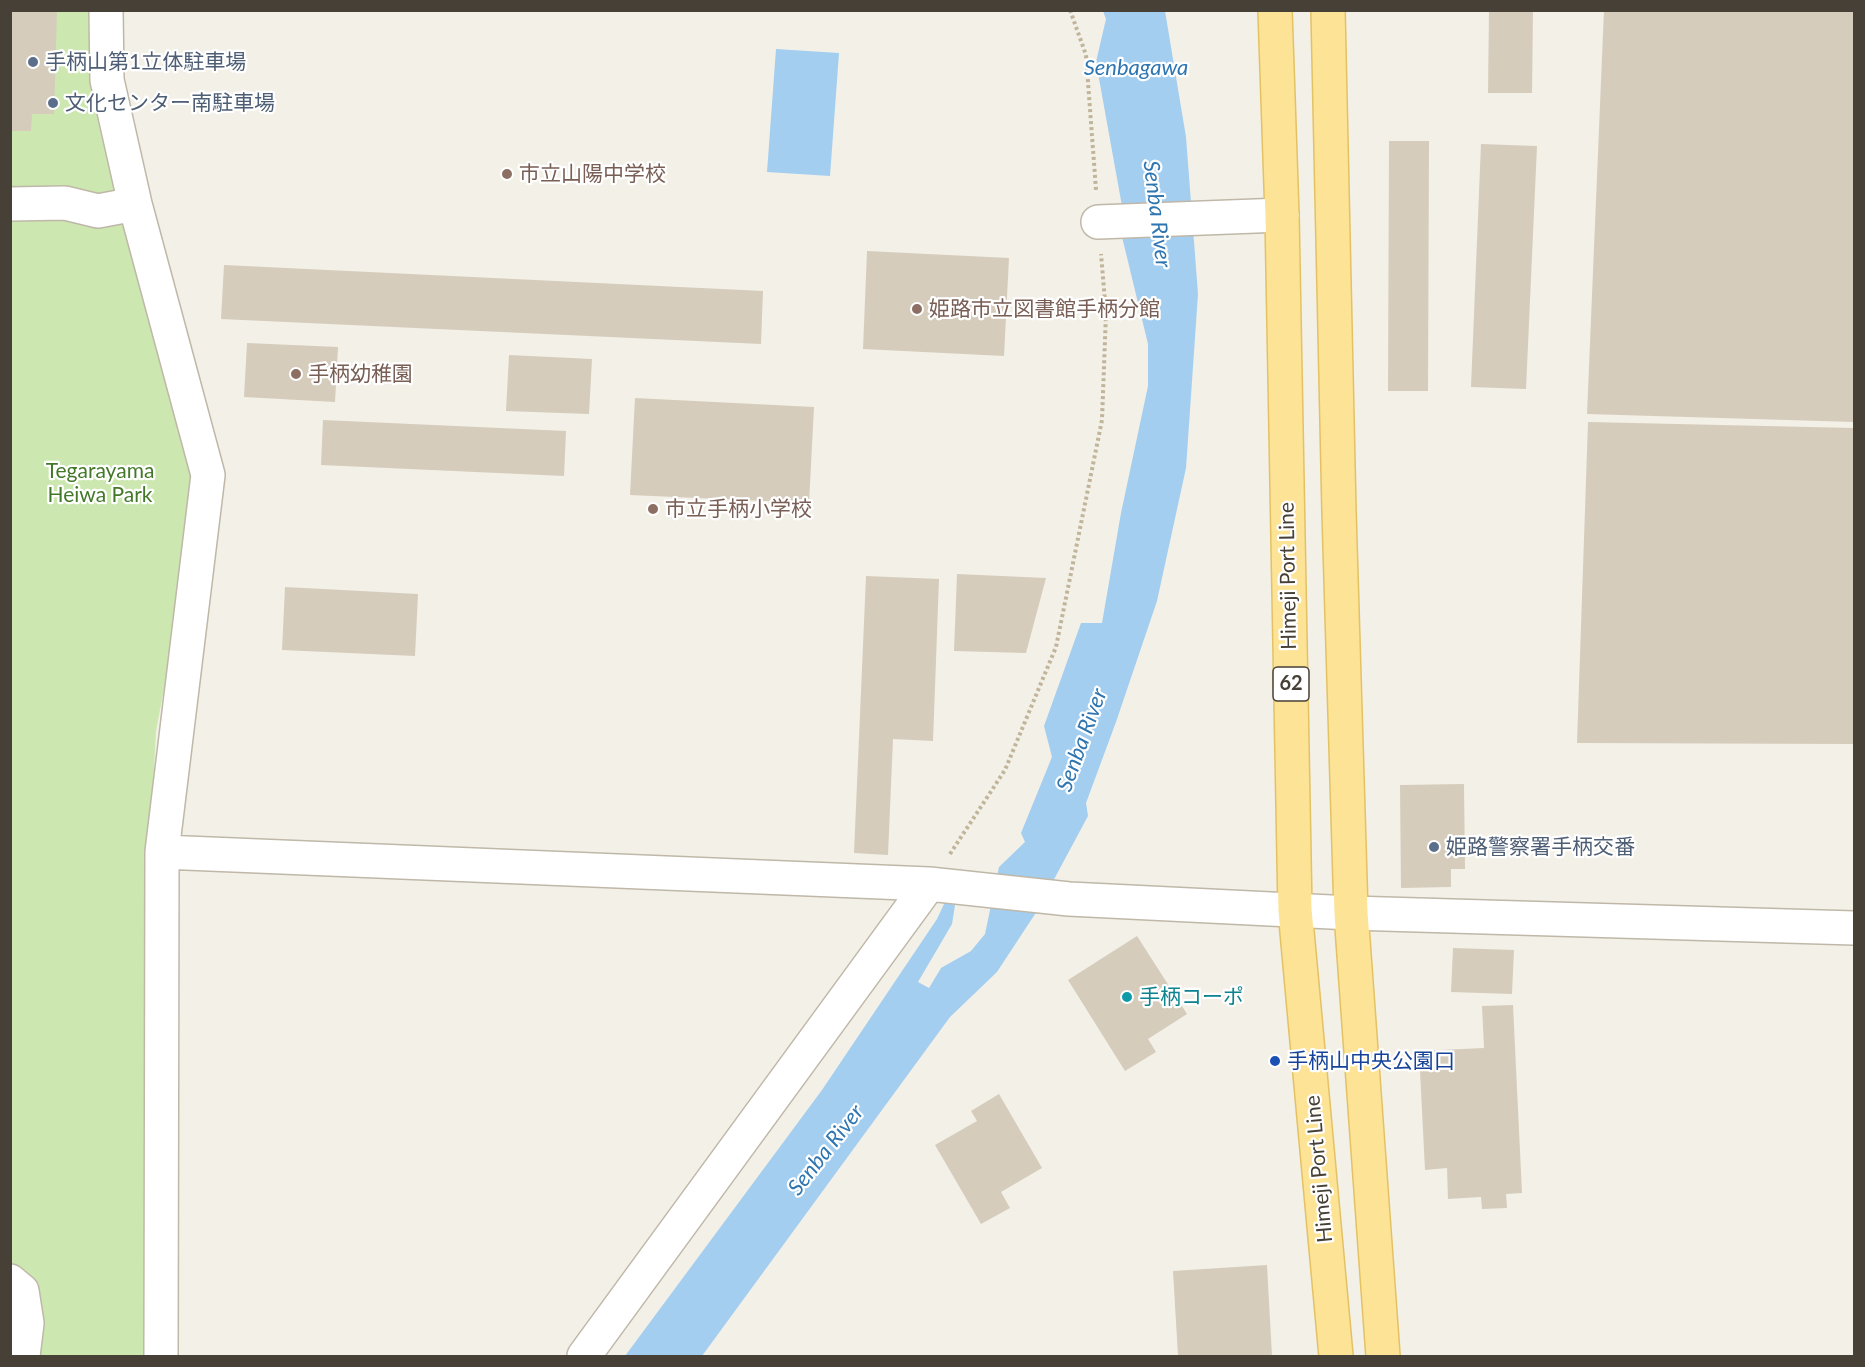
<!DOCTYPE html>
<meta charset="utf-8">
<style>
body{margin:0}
#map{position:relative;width:1865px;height:1367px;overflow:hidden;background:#f3f0e7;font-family:Lato,sans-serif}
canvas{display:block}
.frame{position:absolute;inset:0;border:12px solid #464036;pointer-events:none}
</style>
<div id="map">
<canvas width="1865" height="1367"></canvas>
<div class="frame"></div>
</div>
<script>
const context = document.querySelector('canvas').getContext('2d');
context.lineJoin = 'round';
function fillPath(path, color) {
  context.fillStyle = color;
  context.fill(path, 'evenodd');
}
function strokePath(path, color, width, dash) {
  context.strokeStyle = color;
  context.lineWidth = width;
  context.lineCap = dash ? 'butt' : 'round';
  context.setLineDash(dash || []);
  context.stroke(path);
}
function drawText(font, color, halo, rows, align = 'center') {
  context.font = font + ' Lato,"Noto Sans JP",sans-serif';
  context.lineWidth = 4.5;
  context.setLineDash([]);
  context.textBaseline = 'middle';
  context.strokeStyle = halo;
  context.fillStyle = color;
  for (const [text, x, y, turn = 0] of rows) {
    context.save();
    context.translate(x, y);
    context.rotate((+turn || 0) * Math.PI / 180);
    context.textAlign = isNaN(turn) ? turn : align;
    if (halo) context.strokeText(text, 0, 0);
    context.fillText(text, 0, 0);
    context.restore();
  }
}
const green = new Path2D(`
 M 10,11 L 91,11 L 91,76 L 100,130 L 191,471 L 187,568 L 156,731 L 149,862 L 158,1356 L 11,1356 Z`);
const water = new Path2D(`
 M 1103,11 L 1165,11 L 1186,137 L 1198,294 L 1186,468 L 1157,601 L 1116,722 L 1086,803 L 1088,816 L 1037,911 L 997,972 L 950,1017 L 702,1356 L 625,1356 L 822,1090 L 937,919 L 961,868 L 952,924 L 918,982 L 929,988 L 941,968 L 971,951 L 985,934 L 999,867 L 1025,842 L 1021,833 L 1052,757 L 1044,726 L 1081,623 L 1102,623 L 1121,513 L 1148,386 L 1148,344 L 1115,208 L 1122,206 L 1096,62 L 1106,19 Z
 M 776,49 L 839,53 L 830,176 L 767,172 Z`);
const building = new Path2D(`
 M 10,10 L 57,10 L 54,114 L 32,114 L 31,131 L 10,131 Z
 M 1489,10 L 1533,10 L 1532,93 L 1488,93 Z
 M 1604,10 L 1854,10 L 1854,422 L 1587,414 Z
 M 1389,141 L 1429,141 L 1428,391 L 1388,391 Z
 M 1481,144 L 1537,146 L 1526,389 L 1471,387 Z
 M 867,251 L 1009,258 L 1004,356 L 863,349 Z
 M 224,265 L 763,291 L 761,344 L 221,319 Z
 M 247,343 L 338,347 L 335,402 L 244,397 Z
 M 509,355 L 592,359 L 589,414 L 506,411 Z
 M 635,398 L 814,407 L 809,503 L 630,495 Z
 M 323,420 L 566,431 L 564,476 L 321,465 Z
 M 1588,422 L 1854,428 L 1854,744 L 1577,743 Z
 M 957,574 L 1046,578 L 1026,653 L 954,651 Z
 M 866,576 L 939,579 L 933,741 L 893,739 L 888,855 L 854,853 Z
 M 285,587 L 418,594 L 415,656 L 282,650 Z
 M 1464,784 L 1465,869 L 1451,869 L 1451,887 L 1401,888 L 1400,785 Z
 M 1137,936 L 1187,1014 L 1148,1039 L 1156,1052 L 1125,1071 L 1068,980 Z
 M 1453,948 L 1514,950 L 1512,994 L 1451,992 Z
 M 1513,1005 L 1522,1193 L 1506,1194 L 1507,1208 L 1482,1209 L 1481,1197 L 1448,1199 L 1447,1168 L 1425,1170 L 1419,1051 L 1484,1048 L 1482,1006 Z
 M 999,1094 L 1042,1168 L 1001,1192 L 1010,1208 L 981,1224 L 935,1145 L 977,1121 L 971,1111 Z
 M 1267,1265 L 1272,1356 L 1178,1356 L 1173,1271 Z`);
const path = new Path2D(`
 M 1070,10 L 1086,55 L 1096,190
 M 950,854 L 1005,770 L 1056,647 L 1102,420 L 1106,313 L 1101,254`);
const minor = new Path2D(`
 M 106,10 L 107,80 L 135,204 L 208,475 L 162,852 L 161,1356
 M 10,204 L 65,203 L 98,211 L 135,204
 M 1098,222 L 1282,215
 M 162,852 L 929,884 L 1069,899 L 1351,913 L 1854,928
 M 10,1281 L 22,1291 L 27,1323 L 23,1356
 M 584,1356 L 929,884`);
const major = new Path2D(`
 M 1275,10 L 1282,215 L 1295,910 L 1336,1356
 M 1328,10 L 1339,512 L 1351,913 L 1383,1356`);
const markers = [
 [33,62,6,"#5c6f8a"],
 [53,103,6,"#5c6f8a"],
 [507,174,6,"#8d6e63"],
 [917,309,6,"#8d6e63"],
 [296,374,6,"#8d6e63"],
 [653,509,6,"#8d6e63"],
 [1434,847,6,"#5c6f8a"],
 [1127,997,6,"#0f9aa8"],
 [1275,1061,6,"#1a4fb4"]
];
const shields = [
 [1291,684,36]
];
const shieldNames = [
 ["62",1291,684]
];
const serviceNames = [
 ["手柄山第1立体駐車場",45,62],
 ["文化センター南駐車場",65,103],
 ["姫路警察署手柄交番",1446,847]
];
const educationNames = [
 ["市立山陽中学校",519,174],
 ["姫路市立図書館手柄分館",929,309],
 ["手柄幼稚園",308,374],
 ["市立手柄小学校",665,509]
];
const parkNames = [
 ["Tegarayama",100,471],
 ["Heiwa Park",100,495]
];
const streetNames = [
 ["Himeji Port Line",1288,576,-91],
 ["Himeji Port Line",1319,1169,-95]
];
const cultureNames = [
 ["手柄コーポ",1139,997]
];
const transitNames = [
 ["手柄山中央公園口",1287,1061]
];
const waterNames = [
 ["Senbagawa",1136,68],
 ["Senba River",1157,214,83],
 ["Senba River",1082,740,-70],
 ["Senba River",826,1150,-52]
];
fillPath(green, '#cce7af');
fillPath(water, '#a3cef0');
fillPath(building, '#d5ccbc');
strokePath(minor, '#bfb8a9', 36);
strokePath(major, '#e3c265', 36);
strokePath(path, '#c0b49a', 4, [3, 3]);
strokePath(minor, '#fff', 33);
strokePath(major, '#fde395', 33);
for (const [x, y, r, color] of markers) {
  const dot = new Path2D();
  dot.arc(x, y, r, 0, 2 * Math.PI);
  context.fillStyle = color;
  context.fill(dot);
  strokePath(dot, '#fff', 2);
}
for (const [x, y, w] of shields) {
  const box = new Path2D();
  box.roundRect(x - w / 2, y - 17, w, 34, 4.5);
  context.fillStyle = '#fff';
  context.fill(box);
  strokePath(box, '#464036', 1.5);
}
drawText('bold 20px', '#464036', null, shieldNames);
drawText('21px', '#4e5e75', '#fff', serviceNames, 'left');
drawText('21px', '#785e54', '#fff', educationNames, 'left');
drawText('21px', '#447829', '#fff', parkNames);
drawText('21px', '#464036', '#fff', streetNames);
drawText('21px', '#0d838f', '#fff', cultureNames, 'left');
drawText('21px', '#164399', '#fff', transitNames, 'left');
drawText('italic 22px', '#2f76b1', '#fff', waterNames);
</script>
